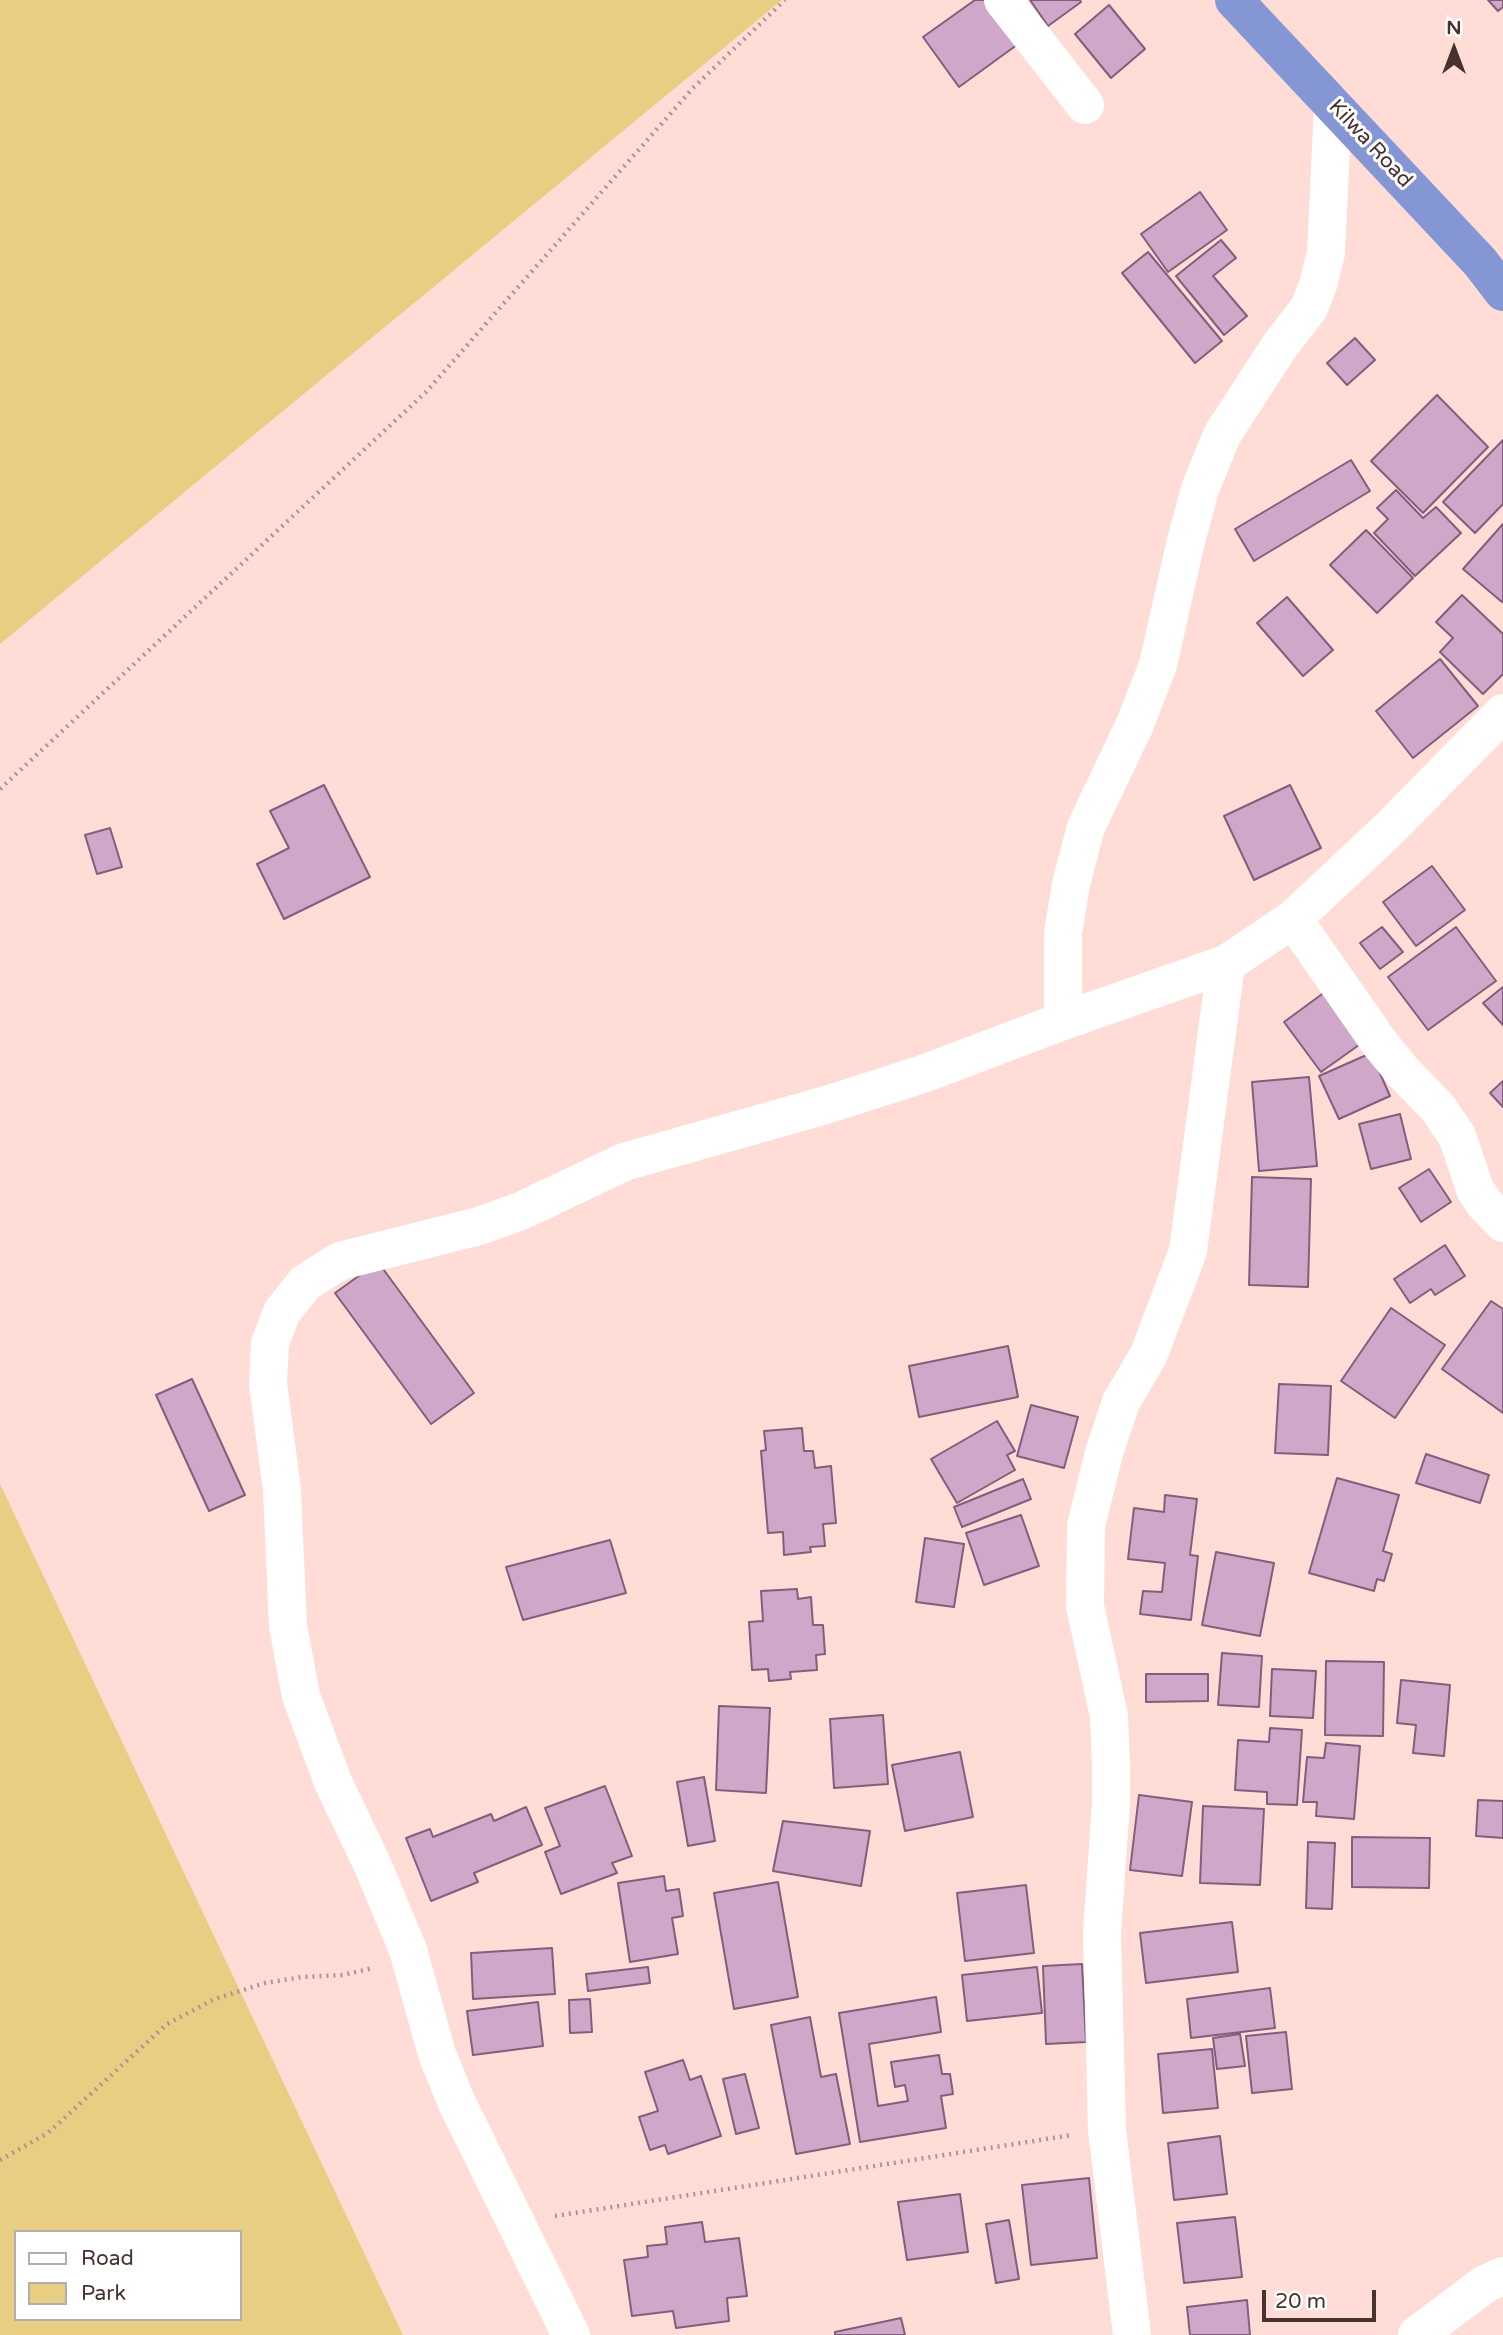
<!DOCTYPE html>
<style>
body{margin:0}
#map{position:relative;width:1503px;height:2335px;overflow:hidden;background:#ffddd6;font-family:"Varela Round",sans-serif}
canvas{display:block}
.legend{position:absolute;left:14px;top:2230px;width:228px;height:91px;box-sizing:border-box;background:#fff;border:2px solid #b5adab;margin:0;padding:9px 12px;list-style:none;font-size:21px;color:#47322d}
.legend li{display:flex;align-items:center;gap:14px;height:35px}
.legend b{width:35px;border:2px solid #b5adab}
.north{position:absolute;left:1419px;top:14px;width:70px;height:70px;-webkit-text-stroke:5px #fff;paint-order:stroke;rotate:0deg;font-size:19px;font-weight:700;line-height:28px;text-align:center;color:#47322d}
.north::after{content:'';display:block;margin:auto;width:24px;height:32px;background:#47322d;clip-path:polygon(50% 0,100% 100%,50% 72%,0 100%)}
.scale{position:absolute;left:1262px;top:2290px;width:114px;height:32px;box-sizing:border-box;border:4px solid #47322d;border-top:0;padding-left:9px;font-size:21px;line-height:24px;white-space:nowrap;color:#47322d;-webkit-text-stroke:5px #fff;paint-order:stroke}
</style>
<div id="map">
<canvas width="1503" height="2335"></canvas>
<ul class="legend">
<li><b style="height:9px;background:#fff"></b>Road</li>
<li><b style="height:19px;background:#e7ce83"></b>Park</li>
</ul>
<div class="north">N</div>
<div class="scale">20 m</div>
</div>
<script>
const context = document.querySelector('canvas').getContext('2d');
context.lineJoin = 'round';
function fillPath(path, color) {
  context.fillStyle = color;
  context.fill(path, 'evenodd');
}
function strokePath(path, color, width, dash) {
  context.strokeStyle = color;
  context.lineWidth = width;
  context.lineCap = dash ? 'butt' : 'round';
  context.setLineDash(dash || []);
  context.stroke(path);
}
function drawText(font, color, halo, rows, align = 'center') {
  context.font = font + ' "Varela Round",sans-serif';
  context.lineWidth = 6;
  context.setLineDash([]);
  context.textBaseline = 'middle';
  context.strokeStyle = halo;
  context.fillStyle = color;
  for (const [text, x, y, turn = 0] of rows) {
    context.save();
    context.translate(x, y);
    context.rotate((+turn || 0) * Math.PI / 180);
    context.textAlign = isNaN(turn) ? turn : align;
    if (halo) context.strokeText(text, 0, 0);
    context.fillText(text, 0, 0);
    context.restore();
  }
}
const green = new Path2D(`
 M 0,0 L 782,0 L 0,644 Z
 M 0,1484 L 403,2335 L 0,2335 ZM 16,2232 L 240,2232 L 240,2319 L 16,2319 Z`);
const building = new Path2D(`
 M 975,0 L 996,0 L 1025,39 L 959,87 L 923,37 Z
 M 1030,0 L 1080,0 L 1081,2 L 1048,26 Z
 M 1488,0 L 1503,0 L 1503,7 L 1498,11 Z
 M 1109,5 L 1145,49 L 1111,78 L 1075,34 Z
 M 1200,192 L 1227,230 L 1168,272 L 1141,234 Z
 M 1221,240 L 1236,258 L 1213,276 L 1247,316 L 1224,335 L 1176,276 Z
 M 1148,252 L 1222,341 L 1195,363 L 1122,273 Z
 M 1355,338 L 1375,360 L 1347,385 L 1327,363 Z
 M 1437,395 L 1488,447 L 1423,513 L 1371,461 Z
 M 1503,440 L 1503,504 L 1475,533 L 1443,502 Z
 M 1351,460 L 1370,491 L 1254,561 L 1235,529 Z
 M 1396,490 L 1423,518 L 1436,507 L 1461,533 L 1415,576 L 1374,533 L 1388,519 L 1377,508 Z
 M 1503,524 L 1503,600 L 1502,602 L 1463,569 Z
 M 1366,530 L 1413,578 L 1377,613 L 1330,565 Z
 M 1462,595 L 1503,634 L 1503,674 L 1483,694 L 1440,652 L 1453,638 L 1436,622 Z
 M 1287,597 L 1333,650 L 1303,676 L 1257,623 Z
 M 1440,659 L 1478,706 L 1413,758 L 1376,711 Z
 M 324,785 L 370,877 L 284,919 L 257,864 L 289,848 L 270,811 Z
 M 1290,785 L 1321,848 L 1254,880 L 1224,816 Z
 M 110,828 L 122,867 L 97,874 L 85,835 Z
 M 1432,866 L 1465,910 L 1416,946 L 1383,902 Z
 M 1382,927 L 1403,952 L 1380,969 L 1360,943 Z
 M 1456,927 L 1496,981 L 1428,1030 L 1388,977 Z
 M 1503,987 L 1503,1025 L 1483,1003 Z
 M 1329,989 L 1366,1040 L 1321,1072 L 1284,1022 Z
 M 1371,1053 L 1390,1096 L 1339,1119 L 1319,1076 Z
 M 1309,1077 L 1317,1166 L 1259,1171 L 1252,1082 Z
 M 1503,1081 L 1503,1107 L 1490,1093 Z
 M 1400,1114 L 1411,1159 L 1371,1169 L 1359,1124 Z
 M 1429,1169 L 1451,1202 L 1421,1222 L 1399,1188 Z
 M 1252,1177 L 1311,1179 L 1308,1287 L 1249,1285 Z
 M 1445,1245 L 1465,1276 L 1435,1295 L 1431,1289 L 1410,1303 L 1394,1279 Z
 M 378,1262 L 474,1393 L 431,1424 L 335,1293 Z
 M 1491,1301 L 1503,1309 L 1503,1413 L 1442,1369 Z
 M 1391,1308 L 1445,1345 L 1395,1418 L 1341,1381 Z
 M 1008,1346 L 1018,1397 L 919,1417 L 909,1366 Z
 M 192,1379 L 245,1495 L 209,1511 L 156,1395 Z
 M 1279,1384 L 1331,1386 L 1328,1455 L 1275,1453 Z
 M 1031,1405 L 1078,1417 L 1064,1468 L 1017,1456 Z
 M 997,1421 L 1015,1451 L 1007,1455 L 1015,1470 L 957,1503 L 931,1459 Z
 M 802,1428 L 804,1451 L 813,1451 L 815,1468 L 831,1466 L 836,1523 L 823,1524 L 825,1546 L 810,1547 L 811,1552 L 784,1555 L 783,1532 L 768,1533 L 761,1451 L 766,1450 L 764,1431 Z
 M 1426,1454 L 1489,1475 L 1480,1503 L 1416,1483 Z
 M 1337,1478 L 1399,1495 L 1383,1551 L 1392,1554 L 1384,1581 L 1377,1579 L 1374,1591 L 1309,1573 Z
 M 1023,1479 L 1031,1499 L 962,1527 L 954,1507 Z
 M 1165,1495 L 1197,1499 L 1190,1555 L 1198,1556 L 1191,1620 L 1140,1614 L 1143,1591 L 1162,1592 L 1165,1563 L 1128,1559 L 1134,1508 L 1164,1512 Z
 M 1021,1515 L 1039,1566 L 984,1585 L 966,1533 Z
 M 925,1538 L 964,1544 L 954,1607 L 916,1602 Z
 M 610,1540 L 626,1593 L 523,1620 L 506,1567 Z
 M 1216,1552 L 1274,1563 L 1260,1636 L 1202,1625 Z
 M 797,1589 L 798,1599 L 811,1597 L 813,1625 L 823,1625 L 825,1654 L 816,1655 L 817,1670 L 790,1672 L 791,1679 L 769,1681 L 768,1669 L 752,1670 L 749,1622 L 763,1621 L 761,1591 Z
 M 1222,1653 L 1262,1656 L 1259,1707 L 1218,1705 Z
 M 1326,1661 L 1384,1662 L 1383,1736 L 1325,1735 Z
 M 1272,1669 L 1316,1671 L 1313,1718 L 1270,1716 Z
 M 1146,1674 L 1208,1674 L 1208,1701 L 1146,1702 Z
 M 1401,1680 L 1450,1685 L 1444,1756 L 1413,1753 L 1416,1725 L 1397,1723 Z
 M 719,1706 L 770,1708 L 766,1793 L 716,1790 Z
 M 883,1715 L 888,1784 L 834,1788 L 830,1719 Z
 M 1270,1728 L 1302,1730 L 1297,1805 L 1267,1804 L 1267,1792 L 1235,1790 L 1238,1740 L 1269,1742 Z
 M 1326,1743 L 1360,1746 L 1354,1819 L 1316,1816 L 1317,1802 L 1303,1802 L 1307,1757 L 1324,1758 Z
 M 960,1752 L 973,1817 L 905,1831 L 892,1765 Z
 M 704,1777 L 715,1841 L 688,1846 L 677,1782 Z
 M 605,1786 L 632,1856 L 612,1863 L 617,1873 L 561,1894 L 545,1852 L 560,1846 L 545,1808 Z
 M 1139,1795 L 1192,1802 L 1182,1876 L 1130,1870 Z
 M 1478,1800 L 1503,1801 L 1503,1838 L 1476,1836 Z
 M 1203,1806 L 1264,1809 L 1260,1885 L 1200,1883 Z
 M 526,1807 L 542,1845 L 474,1873 L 478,1882 L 431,1901 L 406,1838 L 430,1829 L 433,1837 L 491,1814 L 494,1821 Z
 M 783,1821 L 870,1831 L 861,1886 L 773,1871 Z
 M 1352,1837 L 1430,1838 L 1429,1888 L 1352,1887 Z
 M 1308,1842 L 1335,1843 L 1332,1909 L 1306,1908 Z
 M 664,1876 L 666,1891 L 679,1889 L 683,1916 L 672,1918 L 678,1954 L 630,1962 L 618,1883 Z
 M 778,1882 L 798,1997 L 734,2009 L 714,1893 Z
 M 1026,1885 L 1034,1953 L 965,1961 L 957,1893 Z
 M 1232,1922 L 1238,1972 L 1146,1983 L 1140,1933 Z
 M 552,1948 L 555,1994 L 473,1999 L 471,1953 Z
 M 1082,1964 L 1086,2042 L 1046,2044 L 1043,1966 Z
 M 648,1967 L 650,1983 L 588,1991 L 586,1974 Z
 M 1037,1967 L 1042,2013 L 967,2021 L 962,1975 Z
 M 1270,1988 L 1275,2028 L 1191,2038 L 1187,1999 Z
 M 936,1997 L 941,2032 L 869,2044 L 878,2106 L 908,2101 L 905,2085 L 895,2087 L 891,2062 L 939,2055 L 942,2074 L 950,2074 L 953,2094 L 941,2096 L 946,2128 L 860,2142 L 839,2013 Z
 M 590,1999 L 592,2032 L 570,2033 L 569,2000 Z
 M 538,2002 L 543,2046 L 473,2055 L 467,2011 Z
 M 810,2017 L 821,2077 L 836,2074 L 850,2144 L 796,2154 L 771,2025 Z
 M 1286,2032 L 1292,2089 L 1252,2093 L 1246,2036 Z
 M 1240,2034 L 1245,2066 L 1217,2069 L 1213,2038 Z
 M 1212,2049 L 1218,2108 L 1163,2113 L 1158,2054 Z
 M 683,2060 L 690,2080 L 701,2076 L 721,2136 L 668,2154 L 665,2145 L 650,2150 L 639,2117 L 658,2111 L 645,2072 Z
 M 745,2074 L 759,2128 L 736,2134 L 723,2079 Z
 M 1220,2136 L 1227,2194 L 1174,2200 L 1168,2143 Z
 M 1089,2178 L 1097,2258 L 1031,2265 L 1022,2185 Z
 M 960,2194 L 968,2252 L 907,2260 L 898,2202 Z
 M 1235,2217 L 1242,2277 L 1184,2283 L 1177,2223 Z
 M 1009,2220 L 1019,2279 L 996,2283 L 986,2224 Z
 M 702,2222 L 705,2242 L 739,2238 L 747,2296 L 727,2298 L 729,2321 L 676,2328 L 673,2311 L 632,2316 L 624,2260 L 648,2257 L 647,2246 L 667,2244 L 665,2227 Z
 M 1247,2300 L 1250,2335 L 1190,2335 L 1187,2307 Z
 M 901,2318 L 905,2335 L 835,2335 L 835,2332 Z`);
const path = new Path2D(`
 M 0,789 L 426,392 L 693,88 L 785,0
 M 0,2160 L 48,2133 L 167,2024 L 215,1999 L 265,1983 L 302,1977 L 343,1975 L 373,1968
 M 555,2216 L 1072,2135`);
const minor = new Path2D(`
 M 1003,0 L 1085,105
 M 1293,919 L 1381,1045 L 1404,1073 L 1438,1108 L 1457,1136 L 1475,1189 L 1484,1203 L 1503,1223
 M 1063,1021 L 1063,933 L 1071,884 L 1086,827 L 1135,724 L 1158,665 L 1185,545 L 1200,489 L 1222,435 L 1279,347 L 1309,308 L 1318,285 L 1326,253 L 1333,105
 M 571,2335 L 456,2101 L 437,2054 L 408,1950 L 373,1866 L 333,1782 L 301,1696 L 288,1626 L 282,1490 L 268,1384 L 270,1343 L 282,1312 L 305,1283 L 340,1261 L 479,1226 L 521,1211 L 624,1162 L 826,1105 L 923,1074 L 1063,1021 L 1226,964 L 1293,919 L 1388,830 L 1503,713
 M 1132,2335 L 1107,2130 L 1102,1932 L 1111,1804 L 1111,1765 L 1109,1716 L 1085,1606 L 1086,1526 L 1104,1453 L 1121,1402 L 1149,1354 L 1188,1251 L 1226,964
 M 1417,2335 L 1485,2284 L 1503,2276`);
const highway = new Path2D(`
 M 1234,0 L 1480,262 L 1503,292`);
const streetNames = [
 ["Kilwa Road",1370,144,47]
];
fillPath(green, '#e7ce83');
fillPath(building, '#cfa7c9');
strokePath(building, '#825e7c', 2);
strokePath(path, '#b0938d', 4.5, [2, 5]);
strokePath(minor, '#fff', 38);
strokePath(highway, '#8596d5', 38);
drawText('21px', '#47322d', '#fff', streetNames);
</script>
